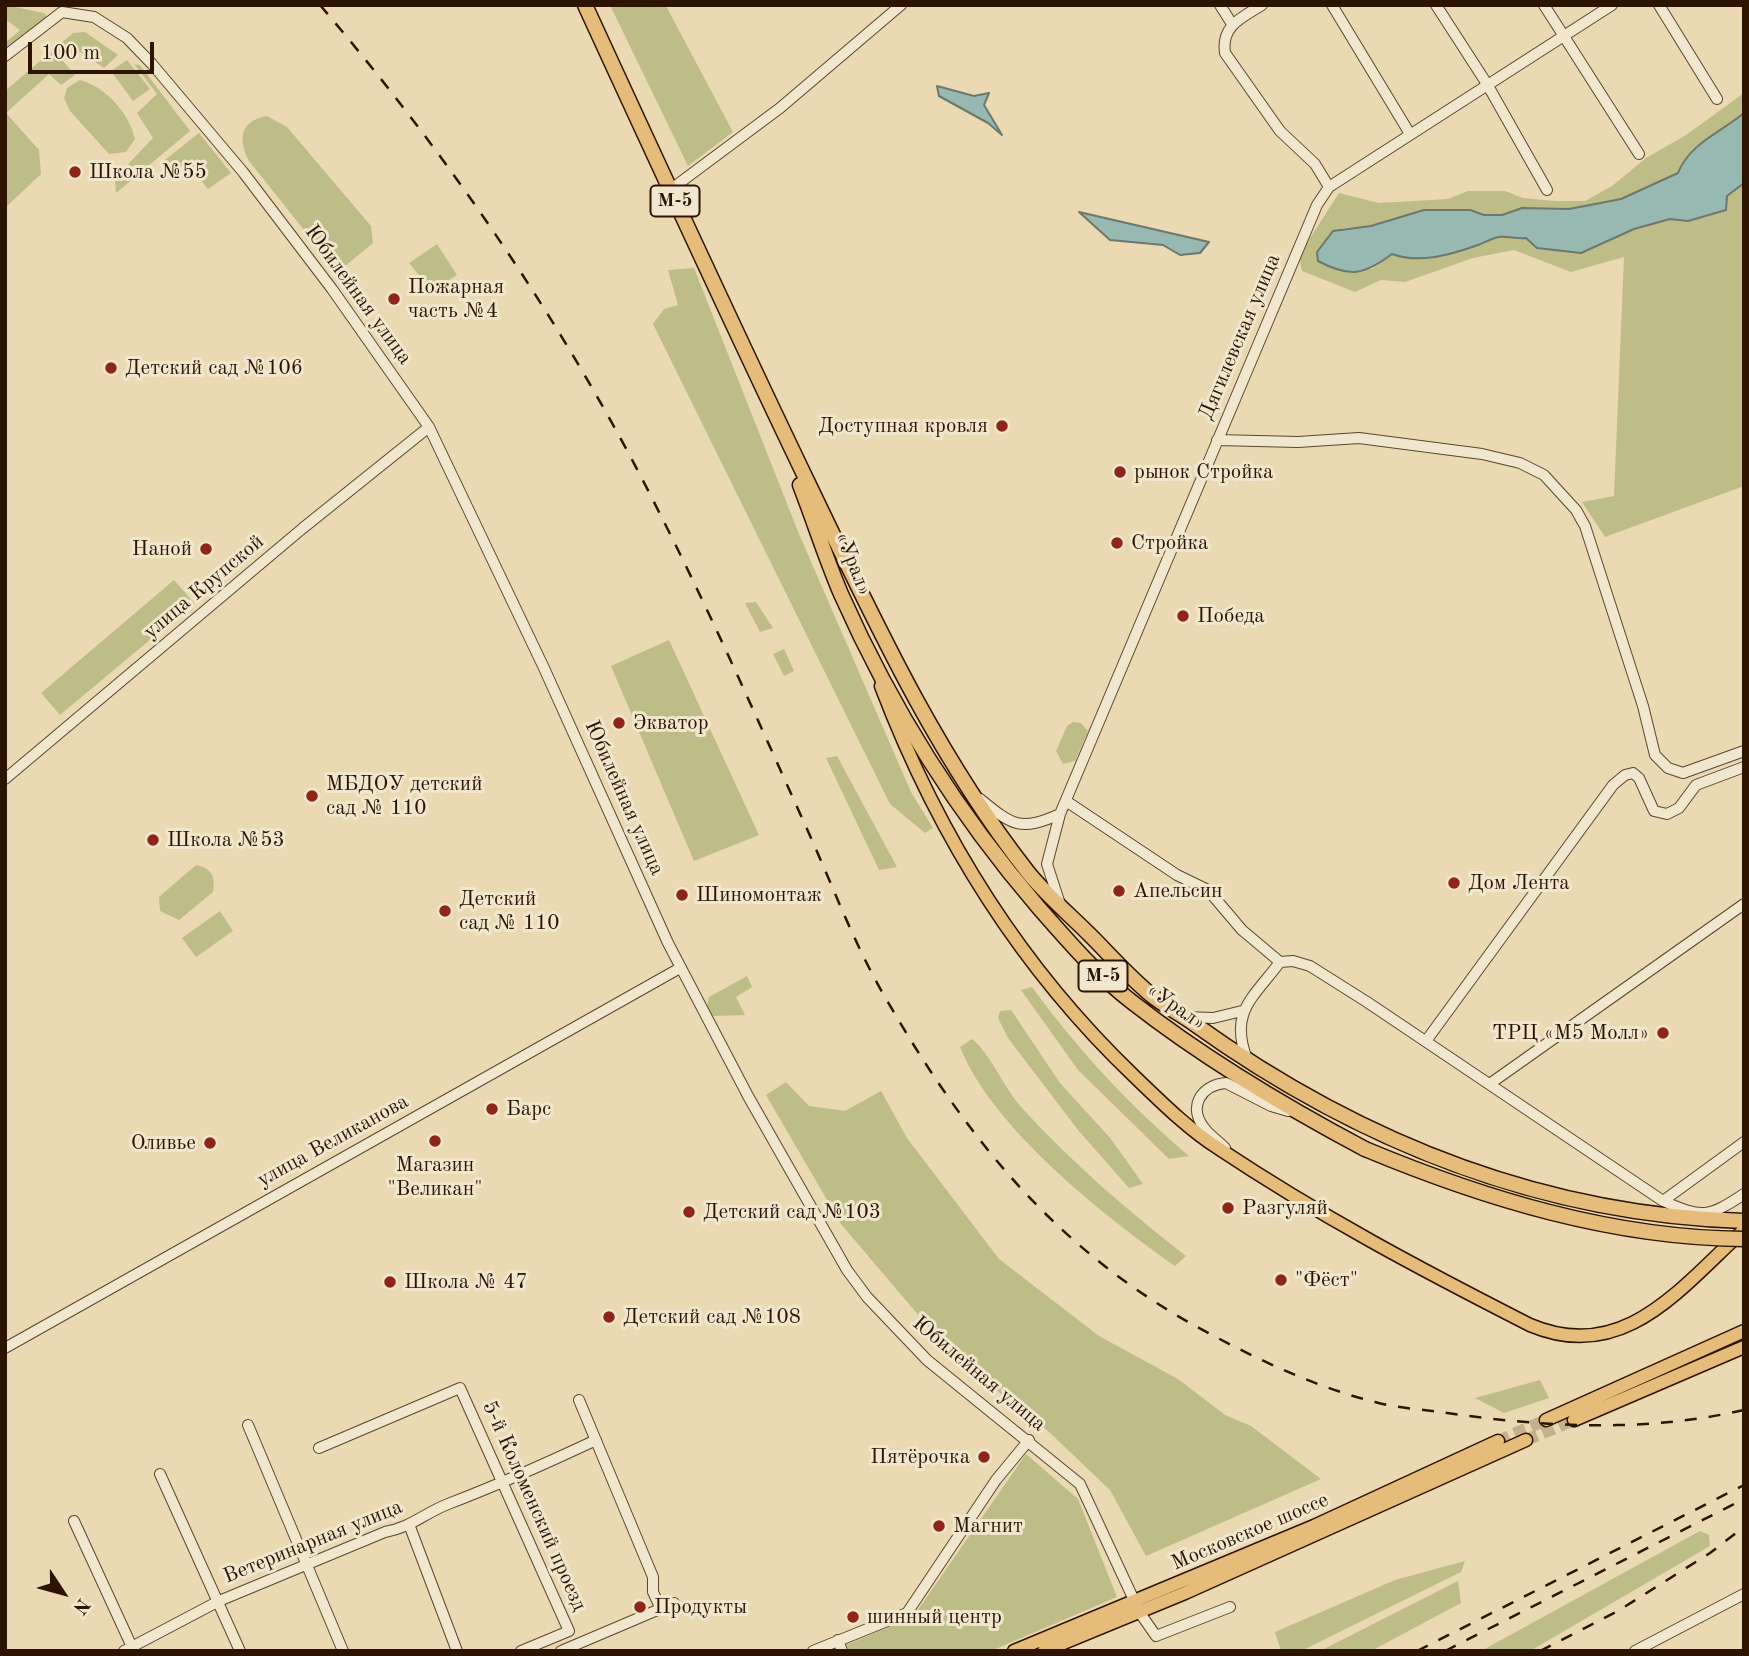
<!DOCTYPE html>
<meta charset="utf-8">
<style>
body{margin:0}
#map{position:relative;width:1749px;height:1656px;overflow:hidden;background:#ead9b3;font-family:"Old Standard TT",serif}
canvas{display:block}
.frame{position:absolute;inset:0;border:7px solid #2d1400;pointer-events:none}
.north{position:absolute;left:28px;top:1558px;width:70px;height:70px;-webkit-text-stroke:5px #f1e6ce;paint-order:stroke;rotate:126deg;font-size:19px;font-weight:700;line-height:28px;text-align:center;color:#2d1400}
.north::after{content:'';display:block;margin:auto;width:24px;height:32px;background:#2d1400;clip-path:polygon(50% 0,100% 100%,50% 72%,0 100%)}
.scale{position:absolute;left:28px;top:42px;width:126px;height:32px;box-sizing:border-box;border:4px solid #2d1400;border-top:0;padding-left:9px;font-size:21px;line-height:24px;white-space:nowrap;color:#2d1400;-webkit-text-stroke:5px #f1e6ce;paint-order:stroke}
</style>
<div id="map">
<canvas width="1749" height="1656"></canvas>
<div class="frame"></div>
<div class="north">N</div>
<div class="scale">100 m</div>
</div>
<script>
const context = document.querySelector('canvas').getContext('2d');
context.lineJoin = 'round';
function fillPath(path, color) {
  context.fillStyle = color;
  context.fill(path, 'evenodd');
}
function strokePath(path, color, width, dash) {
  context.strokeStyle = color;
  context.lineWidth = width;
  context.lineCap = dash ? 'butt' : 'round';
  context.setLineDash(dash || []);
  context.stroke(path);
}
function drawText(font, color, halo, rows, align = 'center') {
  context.font = font + ' "Old Standard TT",serif';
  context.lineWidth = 6;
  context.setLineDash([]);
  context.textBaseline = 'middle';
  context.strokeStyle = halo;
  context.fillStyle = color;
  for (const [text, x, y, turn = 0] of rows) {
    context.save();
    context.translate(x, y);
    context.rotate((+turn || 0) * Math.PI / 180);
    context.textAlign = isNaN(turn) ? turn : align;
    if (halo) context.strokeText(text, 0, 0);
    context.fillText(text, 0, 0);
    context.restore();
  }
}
const green = new Path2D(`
 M 5,5 L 44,13 L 49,18 L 5,52 L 5,43 L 20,30 L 5,19 Z
 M 610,5 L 666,6 L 733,132 L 688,166 Z
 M 85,32 L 118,55 L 104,68 L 77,50 L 62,60 L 75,75 L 61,85 L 49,74 L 6,113 L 39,150 L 41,174 L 5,208 L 5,91 L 73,33 Z
 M 127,60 L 150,89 L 133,101 L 111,71 Z
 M 134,64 L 140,65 L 190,131 L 116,193 L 115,178 L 153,138 L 137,113 L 157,94 Z
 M 80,80 C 106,87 129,113 135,139 L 126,152 L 109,154 L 70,111 L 64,98 L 67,88 Z
 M 1744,93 L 1744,113 C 1721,132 1688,144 1678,173 L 1621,199 L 1569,209 L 1522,208 L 1502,215 L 1484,215 L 1470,210 L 1424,210 L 1371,226 L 1343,228 L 1317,252 L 1329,267 L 1372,269 L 1392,254 C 1419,264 1451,255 1478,245 C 1484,243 1492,238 1499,237 C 1508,236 1517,239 1526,238 L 1537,248 L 1581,253 L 1634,229 L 1670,219 L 1688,221 L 1725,210 L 1727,196 L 1744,183 L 1744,486 L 1605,537 L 1582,502 L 1614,496 L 1624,257 L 1571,272 L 1514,250 L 1473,258 L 1405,282 L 1381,280 L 1355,292 L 1302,271 L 1299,255 L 1339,193 L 1379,203 L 1448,199 L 1468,191 L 1505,191 L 1523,198 L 1554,201 L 1585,201 L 1612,186 L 1646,158 L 1686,135 Z
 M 267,116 L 287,127 L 371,226 L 373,243 L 345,266 L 328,260 L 249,161 C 238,140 239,121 267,116 Z
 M 199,133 L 231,173 L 208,189 L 187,163 L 171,172 L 161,163 Z
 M 437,244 L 457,275 L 432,291 L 409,263 Z
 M 694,268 L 799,534 L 911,792 L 933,828 L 925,833 L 890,804 L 653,324 L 664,309 L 678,305 L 668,270 Z
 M 174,580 L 194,603 L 60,715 L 41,693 Z
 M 756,602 L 773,628 L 760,632 L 745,603 Z
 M 669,640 L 759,835 L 694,861 L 611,666 Z
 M 784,649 L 794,671 L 784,676 L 773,654 Z
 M 1073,722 L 1081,723 L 1088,731 L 1075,761 L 1063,764 L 1056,751 L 1067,726 Z
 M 837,756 L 897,867 L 879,870 L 826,758 Z
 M 196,865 C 212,868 216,877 213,892 L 179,920 L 160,911 L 159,897 Z
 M 220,911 L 233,931 L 196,957 L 182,938 Z
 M 747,976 L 752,987 L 736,997 L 745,1015 L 713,1016 L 707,1006 L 709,997 Z
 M 1032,987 C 1078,1050 1129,1105 1189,1156 L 1169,1159 L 1078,1070 L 1021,990 Z
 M 1011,1010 L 1060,1083 L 1111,1139 L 1143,1184 L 1129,1188 L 1078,1130 L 1008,1038 L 998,1018 L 1000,1011 Z
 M 972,1039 C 993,1057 1003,1087 1022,1108 C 1072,1163 1127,1210 1186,1256 L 1175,1266 C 1104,1216 993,1129 960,1047 Z
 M 786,1082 L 809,1106 L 845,1111 L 881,1091 L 907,1138 L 999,1259 L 1099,1336 L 1178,1379 L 1225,1415 L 1251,1426 L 1321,1479 L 1146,1556 L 1110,1490 L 1048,1431 L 953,1356 L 841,1224 L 766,1095 Z
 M 1540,1380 L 1549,1398 L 1504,1413 L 1475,1398 Z
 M 1026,1454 L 1078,1499 L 1117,1597 L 991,1651 L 849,1651 L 846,1645 L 913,1617 Z
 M 1700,1531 L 1709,1535 L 1710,1546 L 1530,1651 L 1481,1651 Z
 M 1465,1561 L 1461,1572 L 1301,1651 L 1281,1651 L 1275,1632 L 1395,1580 Z
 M 1458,1581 L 1461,1603 L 1371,1651 L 1320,1651 Z`);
const water = new Path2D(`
 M 937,86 L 974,96 L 989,93 L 984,105 L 1002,135 L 988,123 L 939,96 Z
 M 1744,113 L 1744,183 L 1727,196 L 1726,210 L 1688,221 L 1670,219 L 1634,229 L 1581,253 L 1537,248 L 1526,238 C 1517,239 1508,236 1499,237 C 1492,238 1484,243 1478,245 C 1450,255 1419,264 1392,254 C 1364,275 1350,278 1318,261 L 1317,252 L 1333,231 L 1371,226 L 1424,210 L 1470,210 L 1484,215 L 1502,215 L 1522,208 L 1569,209 L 1621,199 L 1678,173 C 1689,144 1721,132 1744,113 Z
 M 1079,212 L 1209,242 L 1200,253 L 1180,255 L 1163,245 L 1110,240 Z`);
const majorTunnel = new Path2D(`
 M 1526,1440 L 1574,1420
 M 1498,1441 L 1546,1420`);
const minor = new Path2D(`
 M 1220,5 L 1232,24
 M 1262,5 C 1241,18 1221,26 1225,53 L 1280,131 L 1315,164 L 1329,187
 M 1332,5 L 1410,134
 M 1436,5 L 1487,84 L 1547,190
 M 1544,5 L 1639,154
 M 1659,5 L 1717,99
 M 5,56 L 62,12 L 94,17 L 127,38 L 152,64 L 243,172 L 332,289 L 429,427 L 544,668 L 668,943 L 748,1096 L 847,1270 L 867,1297 L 927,1360 L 1080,1484 L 1140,1613 L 1156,1636 L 1230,1607
 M 670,190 L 780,108 L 901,5
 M 1217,440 L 1298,442 L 1359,438 L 1482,454 L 1520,463 L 1544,475 L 1576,510 L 1585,526 L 1643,706 L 1655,755 L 1668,768 L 1683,773 L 1744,751
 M 5,779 L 303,528 L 429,427
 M 980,799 C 1012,825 1020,832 1060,814
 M 1066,801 L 1177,875 L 1208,890 L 1242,930 L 1280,962 L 1293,961 L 1310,966 L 1367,1002 L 1663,1201 C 1702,1218 1708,1218 1744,1194
 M 1060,904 L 1047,864 L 1060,814 L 1317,205 L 1329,187 L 1612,5
 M 1184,1017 L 1213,1018 L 1242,1011
 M 1426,1041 L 1613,785 L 1625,775 L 1633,773 L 1639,778 L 1654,811 L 1667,814 L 1679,808 L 1696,785 L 1744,767
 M 1247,1059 C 1229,1012 1253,998 1280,962
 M 1491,1083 L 1744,904
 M 1225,1148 C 1219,1141 1210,1136 1205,1129 C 1187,1107 1201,1085 1226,1083 L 1271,1106 L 1288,1111
 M 1663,1201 L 1744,1142
 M 5,1348 L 680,968
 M 579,1400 L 653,1577 L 653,1592 L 660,1607
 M 248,1425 L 343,1651
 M 319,1448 L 460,1388 L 569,1631 L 521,1651
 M 160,1474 L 240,1651
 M 74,1521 L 132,1647
 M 410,1527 L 457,1651
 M 838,1640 L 842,1651
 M 124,1651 L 219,1601 L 385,1532 C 412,1527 423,1514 448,1504 C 498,1485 547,1463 596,1440
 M 561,1651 L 674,1603
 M 813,1651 L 907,1613 L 996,1480 L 1029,1440
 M 1635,1651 L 1744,1594`);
const major = new Path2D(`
 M 881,686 C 937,833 1020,967 1134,1076 C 1160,1101 1188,1129 1218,1148 C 1320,1216 1422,1270 1530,1325 C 1624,1365 1681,1287 1744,1230
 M 1546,1420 L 1744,1331
 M 1574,1420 L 1744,1347
 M 1014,1651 L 1314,1526 L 1498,1441
 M 1044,1651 L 1185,1593 L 1526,1440`);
const highway = new Path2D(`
 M 585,5 C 659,166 733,327 810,487 C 874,620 936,755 1027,871 C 1045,894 1069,914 1090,935 C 1111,956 1132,980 1155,998 C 1167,1007 1180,1014 1193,1023 C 1356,1140 1541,1215 1744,1221
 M 800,485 C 814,521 826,559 841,594 C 891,707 959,815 1039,908 C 1068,941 1097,975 1132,1002 C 1205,1059 1284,1106 1365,1149`);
const rail = new Path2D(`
 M 320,5 C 452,160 568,330 659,512 C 712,616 759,723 807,829 C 832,884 854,944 885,997 C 969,1143 1063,1258 1214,1336 C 1265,1363 1319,1388 1375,1402 C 1396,1408 1419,1409 1440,1412 C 1542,1427 1643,1433 1744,1410
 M 1417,1651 L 1744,1485
 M 1445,1651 L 1744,1499
 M 1540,1651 L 1618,1611 L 1710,1553 L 1744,1527`);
const highwayBridge = new Path2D(`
 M 1365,1149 C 1485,1199 1613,1238 1744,1239`);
const markers = [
 [75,172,7,"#8f2418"],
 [394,299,7,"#8f2418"],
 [111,368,7,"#8f2418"],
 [1002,426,7,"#8f2418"],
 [1120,472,7,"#8f2418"],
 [1117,543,7,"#8f2418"],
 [206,549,7,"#8f2418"],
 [1183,616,7,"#8f2418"],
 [619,723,7,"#8f2418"],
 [312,796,7,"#8f2418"],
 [153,840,7,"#8f2418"],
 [1454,883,7,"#8f2418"],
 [1119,891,7,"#8f2418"],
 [682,895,7,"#8f2418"],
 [445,911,7,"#8f2418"],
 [1663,1033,7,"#8f2418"],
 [492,1109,7,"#8f2418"],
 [435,1141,7,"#8f2418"],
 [210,1143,7,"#8f2418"],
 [1228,1208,7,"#8f2418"],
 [689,1212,7,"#8f2418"],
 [1281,1280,7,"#8f2418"],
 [390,1282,7,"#8f2418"],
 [609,1317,7,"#8f2418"],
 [984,1457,7,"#8f2418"],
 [939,1526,7,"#8f2418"],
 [640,1607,7,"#8f2418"],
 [853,1617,7,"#8f2418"]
];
const shields = [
 [675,201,49],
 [1103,976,49]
];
const shieldNames = [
 ["М-5",675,201],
 ["М-5",1103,976]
];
const poiNames = [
 ["Школа №55",89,172],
 ["Пожарная",408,287],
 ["часть №4",408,311],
 ["Детский сад №106",125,368],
 ["Доступная кровля",988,426,"right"],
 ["рынок Стройка",1134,472],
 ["Стройка",1131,543],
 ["Наной",192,549,"right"],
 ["Победа",1197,616],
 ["Экватор",633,723],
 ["МБДОУ детский",326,784],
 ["сад № 110",326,808],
 ["Школа №53",167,840],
 ["Дом Лента",1468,883],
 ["Апельсин",1133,891],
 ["Шиномонтаж",696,895],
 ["Детский",459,899],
 ["сад № 110",459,923],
 ["ТРЦ «М5 Молл»",1649,1033,"right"],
 ["Барс",506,1109],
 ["Оливье",196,1143,"right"],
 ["Магазин",435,1165,"center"],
 ["\"Великан\"",435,1189,"center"],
 ["Разгуляй",1242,1208],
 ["Детский сад №103",703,1212],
 ["\"Фёст\"",1295,1280],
 ["Школа № 47",404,1282],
 ["Детский сад №108",623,1317],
 ["Пятёрочка",970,1457,"right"],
 ["Магнит",953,1526],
 ["Продукты",654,1607],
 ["шинный центр",867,1617]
];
const streetNames = [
 ["Юбилейная улица",358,295,54],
 ["Дягилевская улица",1240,337,-67],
 ["«Урал»",853,564,68],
 ["улица Крупской",204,587,-40],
 ["Юбилейная улица",624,798,66],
 ["«Урал»",1176,1007,35],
 ["улица Великанова",333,1141,-29],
 ["Юбилейная улица",979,1374,40],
 ["5-й Коломенский проезд",534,1506,66],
 ["Московское шоссе",1250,1532,-23],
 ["Ветеринарная улица",313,1542,-22]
];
fillPath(green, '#bebd88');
fillPath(water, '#98b9b2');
strokePath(water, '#6d776b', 2);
strokePath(majorTunnel, '#c4b28f', 12, [12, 6]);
strokePath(minor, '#5c452d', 12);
strokePath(major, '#2d1400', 15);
strokePath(highway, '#2d1400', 17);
strokePath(minor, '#f1e6ce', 10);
strokePath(major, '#e5bc7a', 12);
strokePath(highway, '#e5bc7a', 14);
strokePath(rail, '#2d1400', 2.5, [12, 12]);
strokePath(highwayBridge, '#2d1400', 17, []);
strokePath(highwayBridge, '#e5bc7a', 14);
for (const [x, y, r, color] of markers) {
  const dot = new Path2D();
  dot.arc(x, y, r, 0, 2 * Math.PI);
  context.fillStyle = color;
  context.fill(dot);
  strokePath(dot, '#f1e6ce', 2.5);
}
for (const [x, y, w] of shields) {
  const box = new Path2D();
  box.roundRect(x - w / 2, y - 15.5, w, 31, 5);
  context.fillStyle = '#f1e6ce';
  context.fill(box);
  strokePath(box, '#2d1400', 2);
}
drawText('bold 19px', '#2d1400', null, shieldNames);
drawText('21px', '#2d1400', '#f1e6ce', poiNames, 'left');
drawText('21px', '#2d1400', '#f1e6ce', streetNames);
</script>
